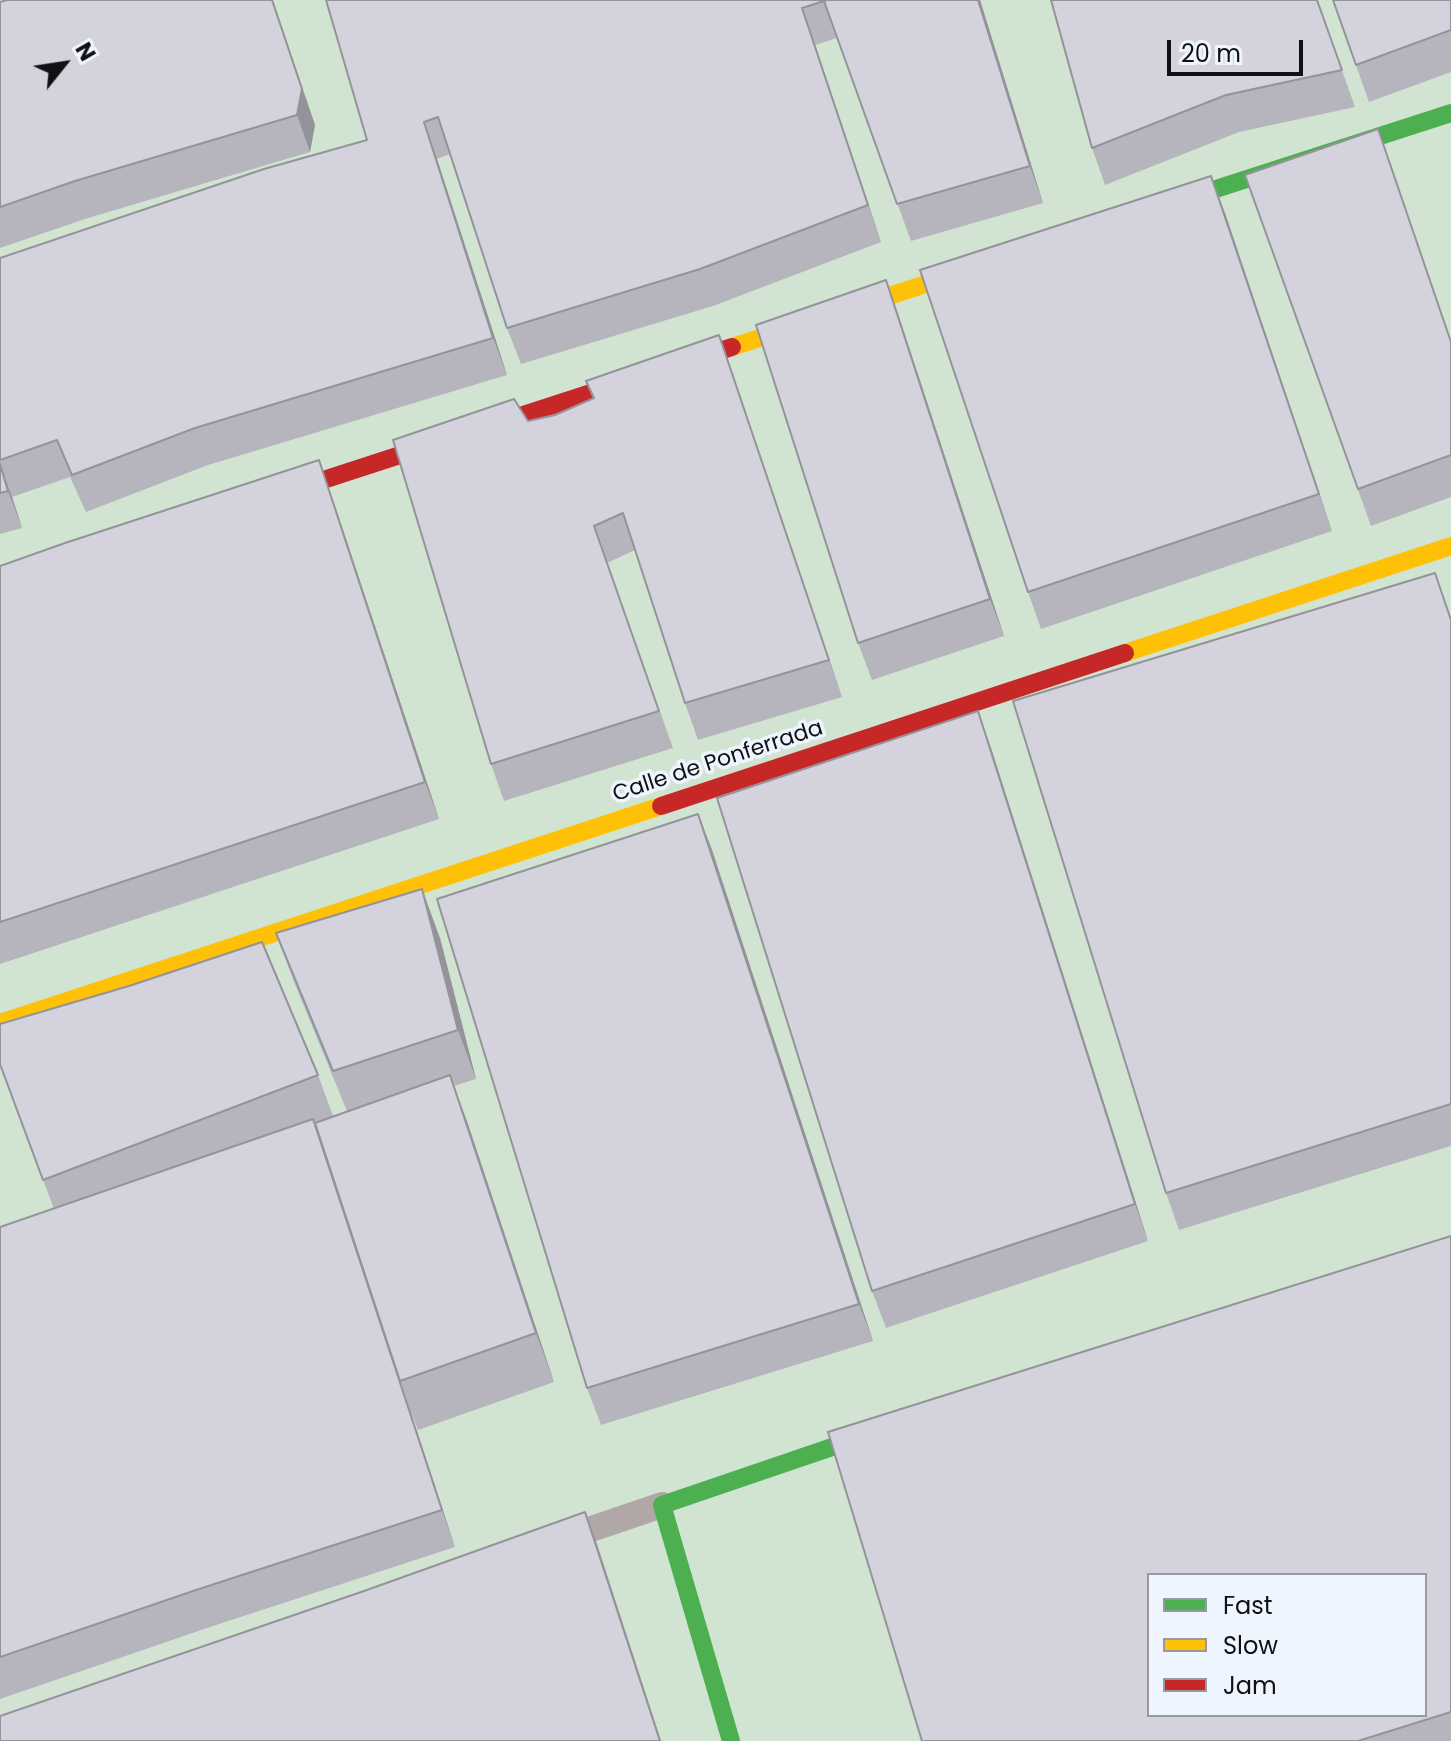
<!DOCTYPE html>
<style>
body{margin:0}
#map{position:relative;width:1451px;height:1741px;overflow:hidden;background:#e6e9ec;font-family:Poppins,sans-serif}
canvas{display:block}
.legend{position:absolute;left:1147px;top:1573px;width:280px;height:144px;box-sizing:border-box;background:#eff5fe;border:2px solid #969aa0;margin:0;padding:10px 14px;list-style:none;font-size:24px;color:#101114}
.legend li{display:flex;align-items:center;gap:16px;height:40px}
.legend b{width:40px;border:2px solid #969aa0}
.north{position:absolute;left:24px;top:24px;width:80px;height:80px;-webkit-text-stroke:6px #eff5fe;paint-order:stroke;rotate:60deg;font-size:22px;font-weight:700;line-height:32px;text-align:center;color:#101114}
.north::after{content:'';display:block;margin:auto;width:28px;height:36px;background:#101114;clip-path:polygon(50% 0,100% 100%,50% 72%,0 100%)}
.scale{position:absolute;left:1167px;top:40px;width:136px;height:36px;box-sizing:border-box;border:4px solid #101114;border-top:0;padding-left:10px;font-size:24px;line-height:28px;white-space:nowrap;color:#101114;-webkit-text-stroke:6px #eff5fe;paint-order:stroke}
</style>
<div id="map">
<canvas width="1451" height="1741"></canvas>
<ul class="legend">
<li><b style="height:10px;background:#4caf50"></b>Fast</li>
<li><b style="height:10px;background:#ffc107"></b>Slow</li>
<li><b style="height:10px;background:#c62828"></b>Jam</li>
</ul>
<div class="north">N</div>
<div class="scale">20 m</div>
</div>
<script>
const context = document.querySelector('canvas').getContext('2d');
context.lineJoin = 'round';
function fillPath(path, color) {
  context.fillStyle = color;
  context.fill(path, 'evenodd');
}
function strokePath(path, color, width, dash) {
  context.strokeStyle = color;
  context.lineWidth = width;
  context.lineCap = dash ? 'butt' : 'round';
  context.setLineDash(dash || []);
  context.stroke(path);
}
function drawText(font, color, halo, rows, align = 'center') {
  context.font = font + ' Poppins,sans-serif';
  context.lineWidth = 7;
  context.setLineDash([]);
  context.textBaseline = 'middle';
  context.strokeStyle = halo;
  context.fillStyle = color;
  for (const [text, x, y, turn = 0] of rows) {
    context.save();
    context.translate(x, y);
    context.rotate((+turn || 0) * Math.PI / 180);
    context.textAlign = isNaN(turn) ? turn : align;
    if (halo) context.strokeText(text, 0, 0);
    context.fillText(text, 0, 0);
    context.restore();
  }
}
const green = new Path2D(`
 M 0,0 L 1451,0 L 1451,1741 L 0,1741 ZM 1149,1575 L 1425,1575 L 1425,1715 L 1149,1715 Z`);
const lane = new Path2D(`
 M 559,1540 L 662,1505`);
const fast = new Path2D(`
 M 1160,207 L 1451,113
 M 731,1741 L 662,1505 L 888,1428`);
const slow = new Path2D(`
 M 732,347 L 981,266
 M 1125,653 L 1451,546
 M 0,1023 L 661,806`);
const jam = new Path2D(`
 M 271,497 L 732,347
 M 661,806 L 1125,653`);
const wall = new Path2D(`
 M 7,0 L 273,0 L 315,125 L 310,152 L 88,218 L 0,248 L 0,2 Z
 M 326,0 L 980,0 L 1043,203 L 911,241 L 837,38 L 815,45 L 881,242 L 713,306 L 521,364 L 507,328 L 450,154 L 437,159 L 507,375 L 208,465 L 86,512 L 70,477 L 12,497 L 22,528 L 0,534 L 0,258 L 367,140 Z
 M 1317,0 L 1355,107 L 1239,132 L 1105,185 L 1092,148 Z
 M 1451,0 L 1451,72 L 1369,102 L 1356,65 Z
 M 1378,129 L 1451,340 L 1451,497 L 1371,526 L 1245,175 Z
 M 1225,213 L 1332,531 L 1041,629 L 1028,592 Z
 M 886,280 L 899,317 L 1004,636 L 872,680 L 858,643 Z
 M 719,335 L 842,697 L 698,740 L 685,703 L 635,550 L 607,563 L 673,748 L 504,801 L 491,764 L 528,421 L 555,415 L 593,399 L 586,381 Z
 M 332,497 L 439,819 L 0,964 L 0,566 Z
 M 1435,573 L 1451,617 L 1451,1146 L 1179,1230 L 1166,1193 Z
 M 991,748 L 1148,1241 L 886,1328 L 872,1291 Z
 M 698,814 L 712,850 L 873,1341 L 601,1425 L 587,1388 Z
 M 276,933 L 440,938 L 476,1079 L 454,1086 L 554,1382 L 418,1430 L 409,1407 L 455,1547 L 210,1627 L 0,1699 L 0,1227 L 54,1209 L 0,1065 L 318,1075 L 333,1116 L 347,1111 L 294,982 Z
 M 1451,1236 L 1451,1741 L 922,1741 Z`);
const shadedWall = new Path2D(`
 M 272,0 L 315,125 L 310,152 L 297,115 Z
 M 978,0 L 980,0 L 1043,203 L 1030,166 Z
 M 802,8 L 815,45 L 881,242 L 868,205 Z
 M 424,122 L 437,159 L 507,375 L 493,338 Z
 M 1211,176 L 1225,213 L 1332,531 L 1319,494 Z
 M 886,280 L 899,317 L 1004,636 L 990,599 Z
 M 719,335 L 732,372 L 842,697 L 829,660 Z
 M 319,460 L 332,497 L 439,819 L 425,782 Z
 M 0,464 L 12,497 L 22,528 L 8,491 Z
 M 978,711 L 991,748 L 1148,1241 L 1135,1204 Z
 M 698,814 L 712,850 L 873,1341 L 859,1304 Z
 M 422,889 L 440,938 L 476,1079 L 458,1030 Z
 M 450,1075 L 468,1124 L 554,1382 L 536,1333 Z
 M 400,1381 L 409,1407 L 455,1547 L 442,1510 Z
 M 585,1512 L 596,1541 L 661,1741 L 660,1741 Z`);
const building = new Path2D(`
 M 7,0 L 272,0 L 302,89 L 297,115 L 75,181 L 0,207 L 0,2 Z
 M 326,0 L 824,0 L 824,1 L 802,8 L 868,205 L 700,269 L 507,328 L 438,117 L 424,122 L 493,338 L 195,428 L 72,475 L 57,440 L 0,460 L 0,258 L 264,169 L 367,140 Z
 M 827,0 L 978,0 L 1030,166 L 897,204 L 824,1 Z
 M 1051,0 L 1317,0 L 1342,70 L 1226,95 L 1092,148 Z
 M 1333,0 L 1451,0 L 1451,30 L 1356,65 Z
 M 1378,129 L 1451,342 L 1451,455 L 1358,489 L 1245,175 Z
 M 1211,176 L 1319,494 L 1028,592 L 920,270 Z
 M 886,280 L 990,599 L 858,643 L 756,325 Z
 M 719,335 L 829,660 L 685,703 L 623,513 L 594,526 L 659,711 L 491,764 L 393,440 L 514,399 L 528,421 L 555,415 L 594,398 L 586,381 Z
 M 319,460 L 425,782 L 0,922 L 0,566 L 65,543 Z
 M 0,464 L 8,491 L 0,493 Z
 M 1435,573 L 1451,620 L 1451,1104 L 1166,1193 L 1013,701 Z
 M 978,711 L 1135,1204 L 872,1291 L 717,798 Z
 M 698,814 L 859,1304 L 587,1388 L 437,899 Z
 M 422,889 L 458,1030 L 333,1071 L 276,933 Z
 M 262,942 L 318,1075 L 43,1180 L 0,1064 L 0,1024 L 129,986 Z
 M 450,1075 L 536,1333 L 400,1381 L 315,1123 Z
 M 313,1119 L 442,1510 L 196,1590 L 0,1657 L 0,1227 Z
 M 1451,1236 L 1451,1712 L 1358,1741 L 922,1741 L 828,1432 ZM 1149,1575 L 1425,1575 L 1425,1715 L 1149,1715 Z
 M 585,1512 L 660,1741 L 0,1741 L 0,1716 L 364,1591 Z`);
const streetNames = [
 ["Calle de Ponferrada",718,762,-18]
];
fillPath(green, '#d1e4d2');
strokePath(lane, '#b0a8a6', 26);
strokePath(fast, '#4caf50', 18);
strokePath(slow, '#ffc107', 18);
strokePath(jam, '#c62828', 18);
fillPath(wall, '#b6b5bd');
fillPath(shadedWall, '#94939a');
fillPath(building, '#d4d2dc');
strokePath(building, '#94939a', 2);
drawText('22px', '#101114', '#eff5fe', streetNames);
</script>
